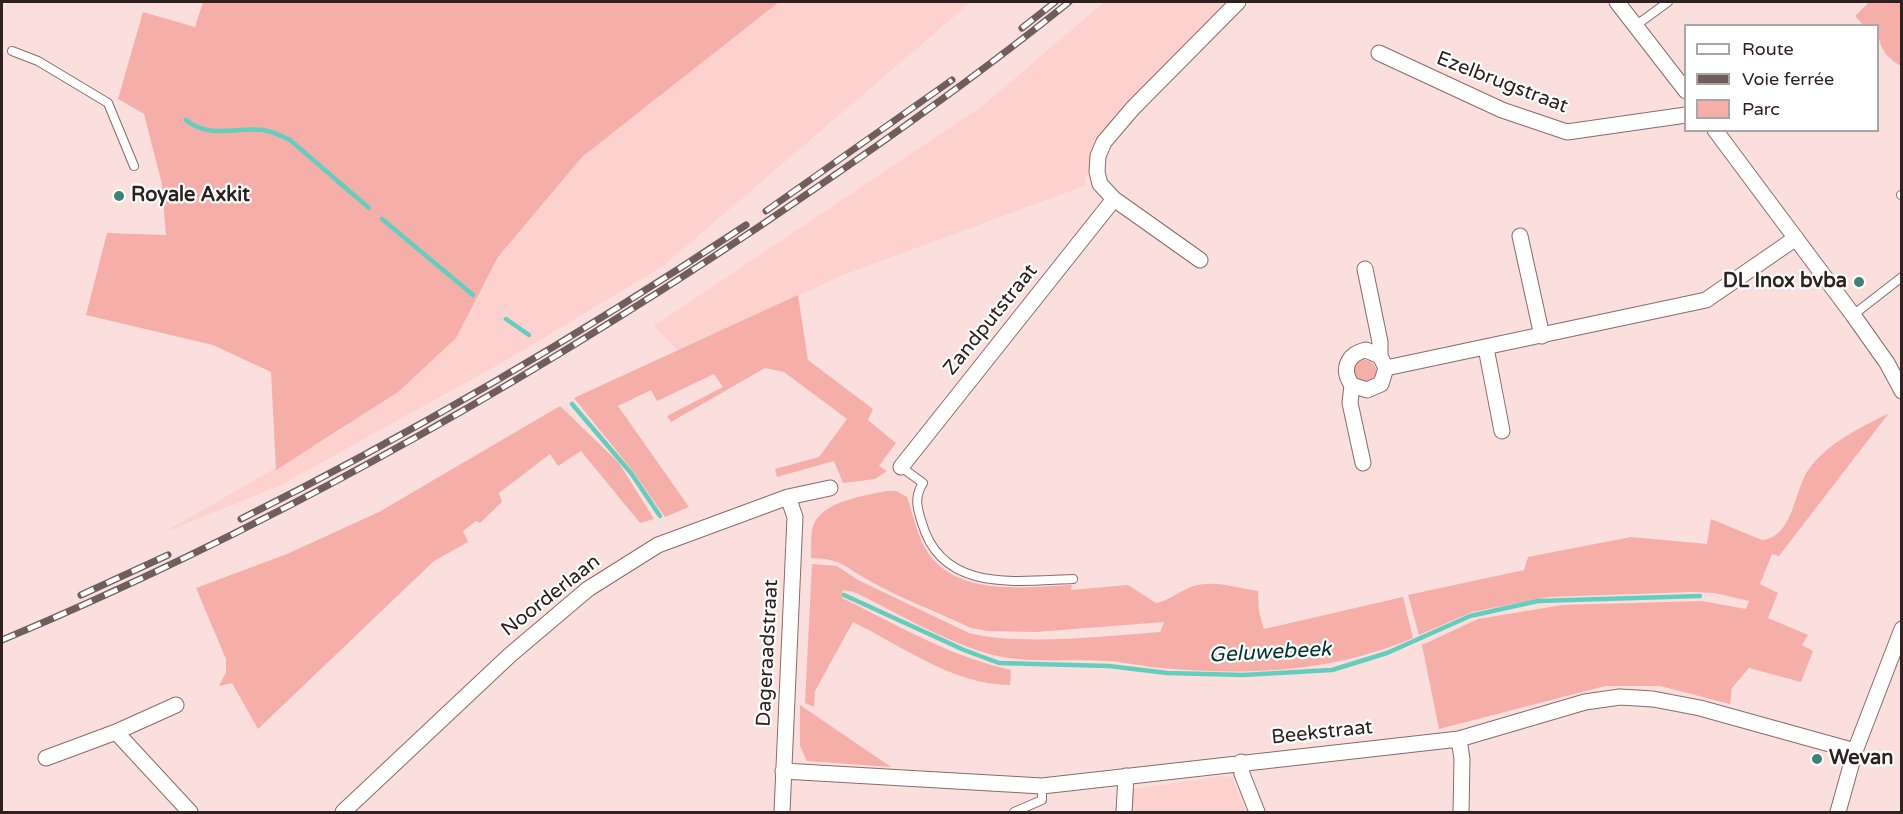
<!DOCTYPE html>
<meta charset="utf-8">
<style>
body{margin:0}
#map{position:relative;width:1903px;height:814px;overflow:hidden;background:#fbdfdc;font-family:"Varela Round",sans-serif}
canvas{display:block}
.frame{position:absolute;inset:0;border:3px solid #2e2120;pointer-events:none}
.legend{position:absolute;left:1684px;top:24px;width:195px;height:108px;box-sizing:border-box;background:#fff;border:2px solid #aba6a6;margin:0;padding:8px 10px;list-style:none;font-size:18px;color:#2e2120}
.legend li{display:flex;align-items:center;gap:12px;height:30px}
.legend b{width:30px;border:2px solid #aba6a6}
</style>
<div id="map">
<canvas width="1903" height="814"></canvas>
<div class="frame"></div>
<ul class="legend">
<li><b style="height:8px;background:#fff"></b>Route</li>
<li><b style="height:8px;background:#705e5d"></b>Voie ferrée</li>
<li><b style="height:16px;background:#f6aea9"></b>Parc</li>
</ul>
</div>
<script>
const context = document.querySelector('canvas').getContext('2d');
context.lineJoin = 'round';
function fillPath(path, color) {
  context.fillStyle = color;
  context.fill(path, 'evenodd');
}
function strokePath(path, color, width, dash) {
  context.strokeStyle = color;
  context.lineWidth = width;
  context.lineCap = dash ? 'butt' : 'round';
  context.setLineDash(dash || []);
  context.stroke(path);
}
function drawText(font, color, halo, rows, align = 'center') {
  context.font = font + ' "Varela Round",sans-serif';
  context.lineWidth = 4.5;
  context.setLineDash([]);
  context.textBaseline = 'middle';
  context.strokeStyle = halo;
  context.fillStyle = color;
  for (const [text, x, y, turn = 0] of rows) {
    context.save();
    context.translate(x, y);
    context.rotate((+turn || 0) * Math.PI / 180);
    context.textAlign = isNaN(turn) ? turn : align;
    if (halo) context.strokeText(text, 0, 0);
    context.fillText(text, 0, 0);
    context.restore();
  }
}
const built = new Path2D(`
 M 779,2 L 971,2 L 663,266 L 512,357 L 281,485 L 163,533 L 338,432 L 455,338 L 498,257 L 582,157 Z
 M 1104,2 L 1231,2 L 1098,135 L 1084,186 L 843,275 L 678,351 L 654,326 L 985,104 Z
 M 1223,776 L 1232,777 L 1246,812 L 1128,812 L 1129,794 L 1134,789 Z`);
const green = new Path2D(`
 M 203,2 L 779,2 L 582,157 L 498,257 L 456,338 L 398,392 L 276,470 L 271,372 L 213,345 L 86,315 L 107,233 L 166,235 L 162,184 L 144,114 L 118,99 L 143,12 L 195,27 Z
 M 1869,2 L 1901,2 L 1901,66 C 1884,56 1878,46 1878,26 L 1863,25 L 1855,16 Z
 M 798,295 L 808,360 L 873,409 L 868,420 L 896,443 L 879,466 L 887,471 L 875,479 L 843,483 L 834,461 L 777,477 L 775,469 L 819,457 L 847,419 L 784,372 L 765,368 L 671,422 L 667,416 L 723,387 L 714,374 L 657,401 L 651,390 L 618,406 L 689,507 L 665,517 L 632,470 L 574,398 Z
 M1354 371a11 11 0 1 1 22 0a11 11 0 1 1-22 0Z
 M 560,406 L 619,463 L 654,519 L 640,523 L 581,451 L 558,466 L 550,454 L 499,493 L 502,502 L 480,523 L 476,521 L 463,531 L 468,542 L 434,561 L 258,729 L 232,683 L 219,686 L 226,672 L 226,659 L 196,588 L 287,554 L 379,512 Z
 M 1889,413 L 1779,556 L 1772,554 L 1760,584 L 1778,593 L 1768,618 L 1808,635 L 1802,645 L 1813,651 L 1801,682 L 1749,668 L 1732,688 L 1730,704 L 1660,686 L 1605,686 L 1439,729 L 1422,645 L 1478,619 L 1562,605 L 1702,601 L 1746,609 L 1749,601 L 1715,593 L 1692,592 L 1548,597 L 1472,612 L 1419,635 L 1408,595 L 1524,570 L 1528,557 L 1631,537 L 1707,544 L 1711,519 L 1762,540 C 1794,537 1794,489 1809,469 C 1827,443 1862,427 1889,413 Z
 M 886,491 L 896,491 L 907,497 C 914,516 917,537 928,553 C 959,597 1026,587 1072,585 L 1071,590 L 1128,585 L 1156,603 C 1170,600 1178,592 1191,587 C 1211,579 1237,588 1258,591 L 1259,612 L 1264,629 L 1403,597 L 1413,638 C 1334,672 1247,676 1162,668 C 1144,667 1126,662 1108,661 C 1068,658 1026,665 986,653 C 942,640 896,612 854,592 L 843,590 L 842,598 C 897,625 951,657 1011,670 L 1010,685 C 954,685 902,646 853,622 L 815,691 L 814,707 L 805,703 L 812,564 L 837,566 L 858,580 L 969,633 C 1019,646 1106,636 1160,632 L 1164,622 L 1035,632 L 988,631 L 971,628 C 938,612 901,599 870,581 C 844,567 843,559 811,558 C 812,547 809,530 816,520 C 830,500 864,496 886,491 Z
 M 800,705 L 891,767 L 807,761 L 800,746 Z`);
const stream = new Path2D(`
 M 186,120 C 209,139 236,127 263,130 C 272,131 282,136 290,140 L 369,208
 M 382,219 L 473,295
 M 506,319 L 529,335
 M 572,404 L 631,473 L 660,516
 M 844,595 L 964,650 L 999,663 L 1109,666 L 1167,673 L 1243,675 L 1332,670 L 1387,653 L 1470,616 L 1538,601 L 1700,596`);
const service = new Path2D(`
 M 1635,26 L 1668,2
 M 12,51 L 38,61 L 108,103 L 134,166
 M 1901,195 L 1902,195
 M 1853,315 L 1902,277
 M 901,467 L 923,483 C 914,497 917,508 922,523 C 942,593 1016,581 1073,579
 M 1014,812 L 1042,800 L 1042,786`);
const minor = new Path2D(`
 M 1617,2 L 1686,91
 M 1379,53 L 1502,110 L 1567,132 L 1686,115
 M 1715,130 L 1853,315 L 1887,363 L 1902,391
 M 1520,236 L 1542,336
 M 1200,260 L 1114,199 L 1100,184 L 1097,172 L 1098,156 L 1104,142 L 1133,108 L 1238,2
 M 1365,269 L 1380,342 L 1380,356
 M 1486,348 L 1502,431
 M 1386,368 L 1706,300 L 1796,238
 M 1352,385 L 1367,390 L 1381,384 L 1386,368 L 1380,356 L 1366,350 C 1347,354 1341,370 1352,385 L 1350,403 L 1363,463
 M 901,467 L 1114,199
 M 116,732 L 176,705
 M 1459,739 L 1462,759 L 1461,812
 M 46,758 L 116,732 L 190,812
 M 1241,762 L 1242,774 L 1257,812
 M 783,771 L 1042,786 L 1459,739 L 1585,702 L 1620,697 L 1653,699 L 1700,708 L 1855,751
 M 343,812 L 510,655 L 588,589 L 658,545 L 788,497 L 830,488
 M 782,812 L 795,517 L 788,497
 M 1124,812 L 1126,776
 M 1838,812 L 1855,751 L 1902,629`);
const rail = new Path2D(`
 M 1022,28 L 1055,2
 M 766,211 L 952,80
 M 241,519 C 415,432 583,333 746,225
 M 81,595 L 168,555
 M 2,640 C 268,529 520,386 760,226 C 865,155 970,82 1069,2`);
const markers = [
 [119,196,6,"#3e8378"],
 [1859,282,6,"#3e8378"],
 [1817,759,6,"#3e8378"]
];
const streetNames = [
 ["Ezelbrugstraat",1502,83,21],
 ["Zandputstraat",991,320,-51],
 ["Noorderlaan",551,596,-38],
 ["Dageraadstraat",768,653,-87],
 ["Beekstraat",1322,733,-6]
];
const poiNames = [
 ["Royale Axkit",131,196],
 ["DL Inox bvba",1847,282,"right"],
 ["Wevan",1829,759]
];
const waterNames = [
 ["Geluwebeek",1270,653,-3]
];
fillPath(built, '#fcd1ce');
fillPath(green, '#f6aea9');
strokePath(stream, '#63cebe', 4.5);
strokePath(service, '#896b68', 10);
strokePath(minor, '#896b68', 17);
strokePath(service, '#fff', 8);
strokePath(minor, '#fff', 15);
strokePath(rail, '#705e5d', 7);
strokePath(rail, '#fff', 4.5, [14]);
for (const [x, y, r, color] of markers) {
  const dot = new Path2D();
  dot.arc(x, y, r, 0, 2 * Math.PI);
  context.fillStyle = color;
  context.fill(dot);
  strokePath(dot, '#fff', 2);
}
drawText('20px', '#2e2120', '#fff', streetNames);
drawText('bold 20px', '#2e2120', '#fff', poiNames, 'left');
drawText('italic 21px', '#00352f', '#fff', waterNames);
</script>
